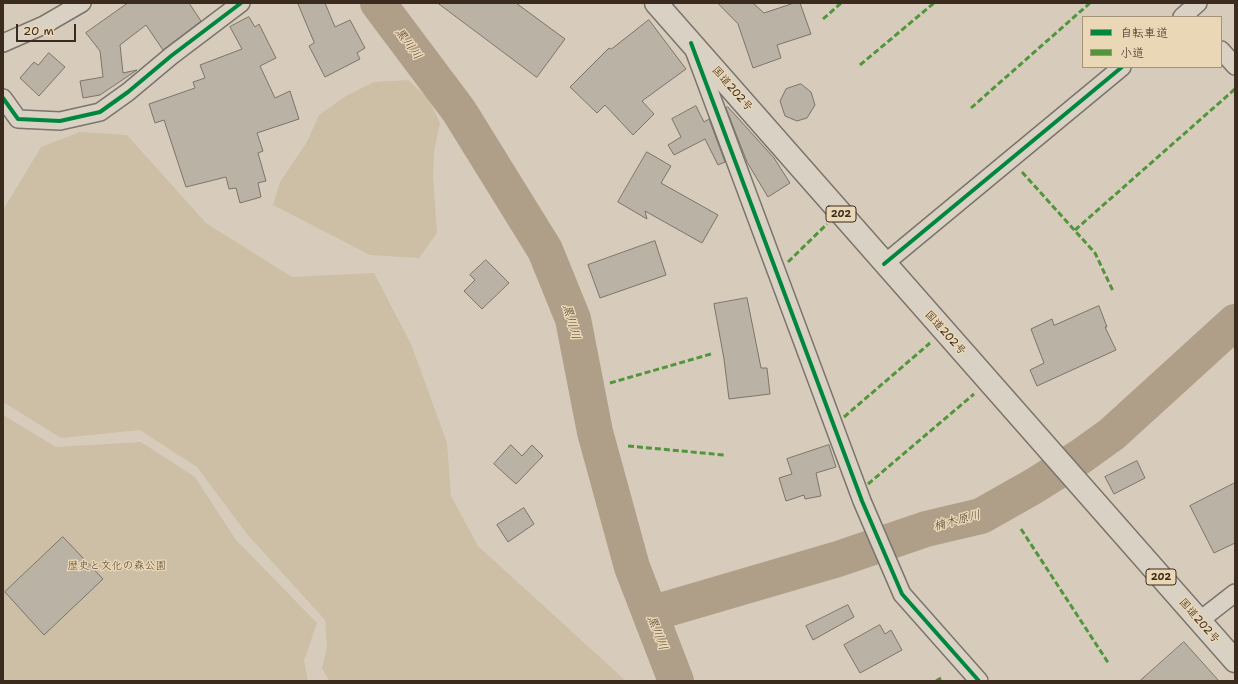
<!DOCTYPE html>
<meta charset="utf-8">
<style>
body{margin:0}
#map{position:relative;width:1238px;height:684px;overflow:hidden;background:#d7ccbb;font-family:"Shantell Sans","Klee One",sans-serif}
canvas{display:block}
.frame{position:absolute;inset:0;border:4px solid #3b2a1e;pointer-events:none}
.legend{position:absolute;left:1082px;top:16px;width:140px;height:52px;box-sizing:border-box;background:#ead7b5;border:1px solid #a49279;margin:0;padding:5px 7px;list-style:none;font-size:12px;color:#3b2a1e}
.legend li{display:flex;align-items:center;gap:8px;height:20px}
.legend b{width:20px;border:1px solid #a49279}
.scale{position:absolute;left:16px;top:24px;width:60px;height:18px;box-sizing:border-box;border:2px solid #3b2a1e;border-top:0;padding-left:5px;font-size:12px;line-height:14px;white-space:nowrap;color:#3b2a1e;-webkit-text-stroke:3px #ead7b5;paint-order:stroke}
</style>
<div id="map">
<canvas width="1238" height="684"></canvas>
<div class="frame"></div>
<ul class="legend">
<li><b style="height:5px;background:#00873e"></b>自転車道</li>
<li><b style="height:5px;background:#51953d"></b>小道</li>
</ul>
<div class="scale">20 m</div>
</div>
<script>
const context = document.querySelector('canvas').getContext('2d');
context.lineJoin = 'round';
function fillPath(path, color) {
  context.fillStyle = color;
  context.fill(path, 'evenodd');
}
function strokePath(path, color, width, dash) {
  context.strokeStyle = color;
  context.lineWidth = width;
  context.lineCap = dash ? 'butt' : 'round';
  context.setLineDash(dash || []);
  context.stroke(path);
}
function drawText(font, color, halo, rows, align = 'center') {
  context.font = font + ' "Shantell Sans","Klee One",sans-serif';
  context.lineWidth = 3;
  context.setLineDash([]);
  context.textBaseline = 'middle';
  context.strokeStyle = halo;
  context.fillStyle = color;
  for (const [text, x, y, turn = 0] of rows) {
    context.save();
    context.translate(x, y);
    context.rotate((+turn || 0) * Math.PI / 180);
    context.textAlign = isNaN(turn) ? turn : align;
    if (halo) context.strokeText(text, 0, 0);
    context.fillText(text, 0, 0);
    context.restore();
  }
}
const green = new Path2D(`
 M 408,80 L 428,98 L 440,123 L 434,151 L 433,176 L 437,233 L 419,258 L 370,255 L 273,205 L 280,182 L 307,142 L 319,115 L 346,96 L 374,82 Z
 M 80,132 L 127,135 L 206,223 L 292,277 L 374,273 L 411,344 L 447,443 L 451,496 L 478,546 L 626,681 L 329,681 L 322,668 L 327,647 L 325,620 L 247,534 L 197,467 L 140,430 L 61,438 L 3,402 L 3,210 L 41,147 Z
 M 3,415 L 56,447 L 141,442 L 195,477 L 236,540 L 317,623 L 304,661 L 308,681 L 3,681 Z`);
const river = new Path2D(`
 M 378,3 L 459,111 L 545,250 L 573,319 L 595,432 L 632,567 L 676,681
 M 650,614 L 838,559 L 926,529 L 981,516 L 1034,486 L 1080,457 L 1112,434 L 1235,322`);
const building = new Path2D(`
 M 128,3 L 189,3 L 201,21 L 163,50 L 146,25 L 120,45 L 123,73 L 137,70 L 100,95 L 83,98 L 80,81 L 103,77 L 100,51 L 86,33 Z
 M 298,3 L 325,3 L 335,27 L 350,20 L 365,48 L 357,53 L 360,59 L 325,77 L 309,46 L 314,43 Z
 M 438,3 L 516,3 L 565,39 L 537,77 Z
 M 718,3 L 753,3 L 764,13 L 794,3 L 800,3 L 811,34 L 777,45 L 781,58 L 753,68 L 738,24 Z
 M 249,17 L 255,27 L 259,24 L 276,58 L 260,66 L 275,98 L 290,91 L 299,119 L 257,133 L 263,151 L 258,153 L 266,181 L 258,183 L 261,197 L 240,203 L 236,188 L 229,189 L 226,177 L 186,187 L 164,120 L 155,123 L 149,104 L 195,88 L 193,82 L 205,78 L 200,65 L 242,49 L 230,27 Z
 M 649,20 L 686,69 L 642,101 L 654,114 L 633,135 L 605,105 L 597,113 L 570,87 L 609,48 L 611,49 Z
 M 49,53 L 65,67 L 39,96 L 20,78 L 34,62 L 38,65 Z
 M 801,84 L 811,92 L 815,105 L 807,118 L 797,121 L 785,116 L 780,101 L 786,89 Z
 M 696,106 L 704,122 L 709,119 L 725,162 L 718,165 L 705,139 L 674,155 L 668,145 L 681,137 L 672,119 Z
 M 728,107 L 774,158 L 790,183 L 768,197 L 747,162 L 726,108 Z
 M 647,152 L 671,166 L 661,183 L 718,215 L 702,243 L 645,211 L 647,219 L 618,202 Z
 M 655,241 L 666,275 L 600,298 L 588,265 Z
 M 486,260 L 509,283 L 482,309 L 464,291 L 475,280 L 470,275 Z
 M 747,298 L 761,368 L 767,368 L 770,394 L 729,399 L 724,359 L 714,304 Z
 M 1099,306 L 1107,327 L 1105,327 L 1116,350 L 1037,386 L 1030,370 L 1044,363 L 1031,329 L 1052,319 L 1054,325 Z
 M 511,445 L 522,456 L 532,445 L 543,456 L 516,484 L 494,464 Z
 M 829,445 L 836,467 L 816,473 L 821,496 L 805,499 L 804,495 L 786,501 L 779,478 L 792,474 L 787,459 Z
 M 1137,461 L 1145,478 L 1114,494 L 1105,477 Z
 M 1235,483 L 1235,543 L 1214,553 L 1190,506 Z
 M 524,508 L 534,524 L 508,542 L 497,525 Z
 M 63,537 L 103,579 L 44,635 L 5,592 Z
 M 848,605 L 854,617 L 813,640 L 806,626 Z
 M 880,625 L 885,634 L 891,630 L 902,650 L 860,673 L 844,645 Z
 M 1184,642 L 1219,681 L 1140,681 Z`);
const street = new Path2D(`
 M 1182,17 L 1198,3
 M 3,43 L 44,25 L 82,3
 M 694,50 L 862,501 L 902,594 L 979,681
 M 1221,50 L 1235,66
 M 3,98 L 18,119 L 60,121 L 100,112 L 128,92 L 171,56 L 241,3
 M 884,264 L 1122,67
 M 1199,621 L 1235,593`);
const highway = new Path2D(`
 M 656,3 L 1235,661`);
const quiet = new Path2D(`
 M 823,19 L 841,3
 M 860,65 L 934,3
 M 971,108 L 1090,3
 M 1022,172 L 1095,253 L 1113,291
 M 1075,230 L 1235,89
 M 788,262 L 827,224
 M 610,383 L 711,354
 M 844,417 L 930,343
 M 628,446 L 724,455
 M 868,484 L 974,394
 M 1021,529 L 1109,664
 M 936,681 L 941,678`);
const cycleway = new Path2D(`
 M 691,43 L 862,501 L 902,594 L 979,681
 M 3,98 L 18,119 L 60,121 L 100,112 L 128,92 L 171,56 L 241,3
 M 884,264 L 1122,67`);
const shields = [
 [841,214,30],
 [1161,577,30]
];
const shieldNames = [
 ["202",841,214],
 ["202",1161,577]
];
const streetNames = [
 ["国道202号",732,89,49],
 ["国道202号",945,333,48],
 ["国道202号",1199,621,49]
];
const parkNames = [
 ["歴史と文化の森公園",117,566]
];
const waterNames = [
 ["黒川川",408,44,53],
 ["黒川川",571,322,74],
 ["楠木原川",957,521,-15],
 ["黒川川",657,633,69]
];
fillPath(green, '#cdbea6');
strokePath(river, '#af9f89', 36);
fillPath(building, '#bab2a5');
strokePath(building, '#7c746a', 1);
strokePath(street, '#7c746a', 20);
strokePath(highway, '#7c746a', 25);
strokePath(street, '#d9d1c4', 17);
strokePath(highway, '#d9d1c4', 22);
strokePath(quiet, '#51953d', 3, [6, 3]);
strokePath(cycleway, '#00873e', 4);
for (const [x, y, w] of shields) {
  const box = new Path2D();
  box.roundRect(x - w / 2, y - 8, w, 16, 3);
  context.fillStyle = '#ead7b5';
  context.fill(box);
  strokePath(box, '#3b2a1e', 1);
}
drawText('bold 10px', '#3b2a1e', null, shieldNames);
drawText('11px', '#3b2a1e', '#ead7b5', streetNames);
drawText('11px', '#503e30', '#ead7b5', parkNames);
drawText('italic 12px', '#544234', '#ead7b5', waterNames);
</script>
